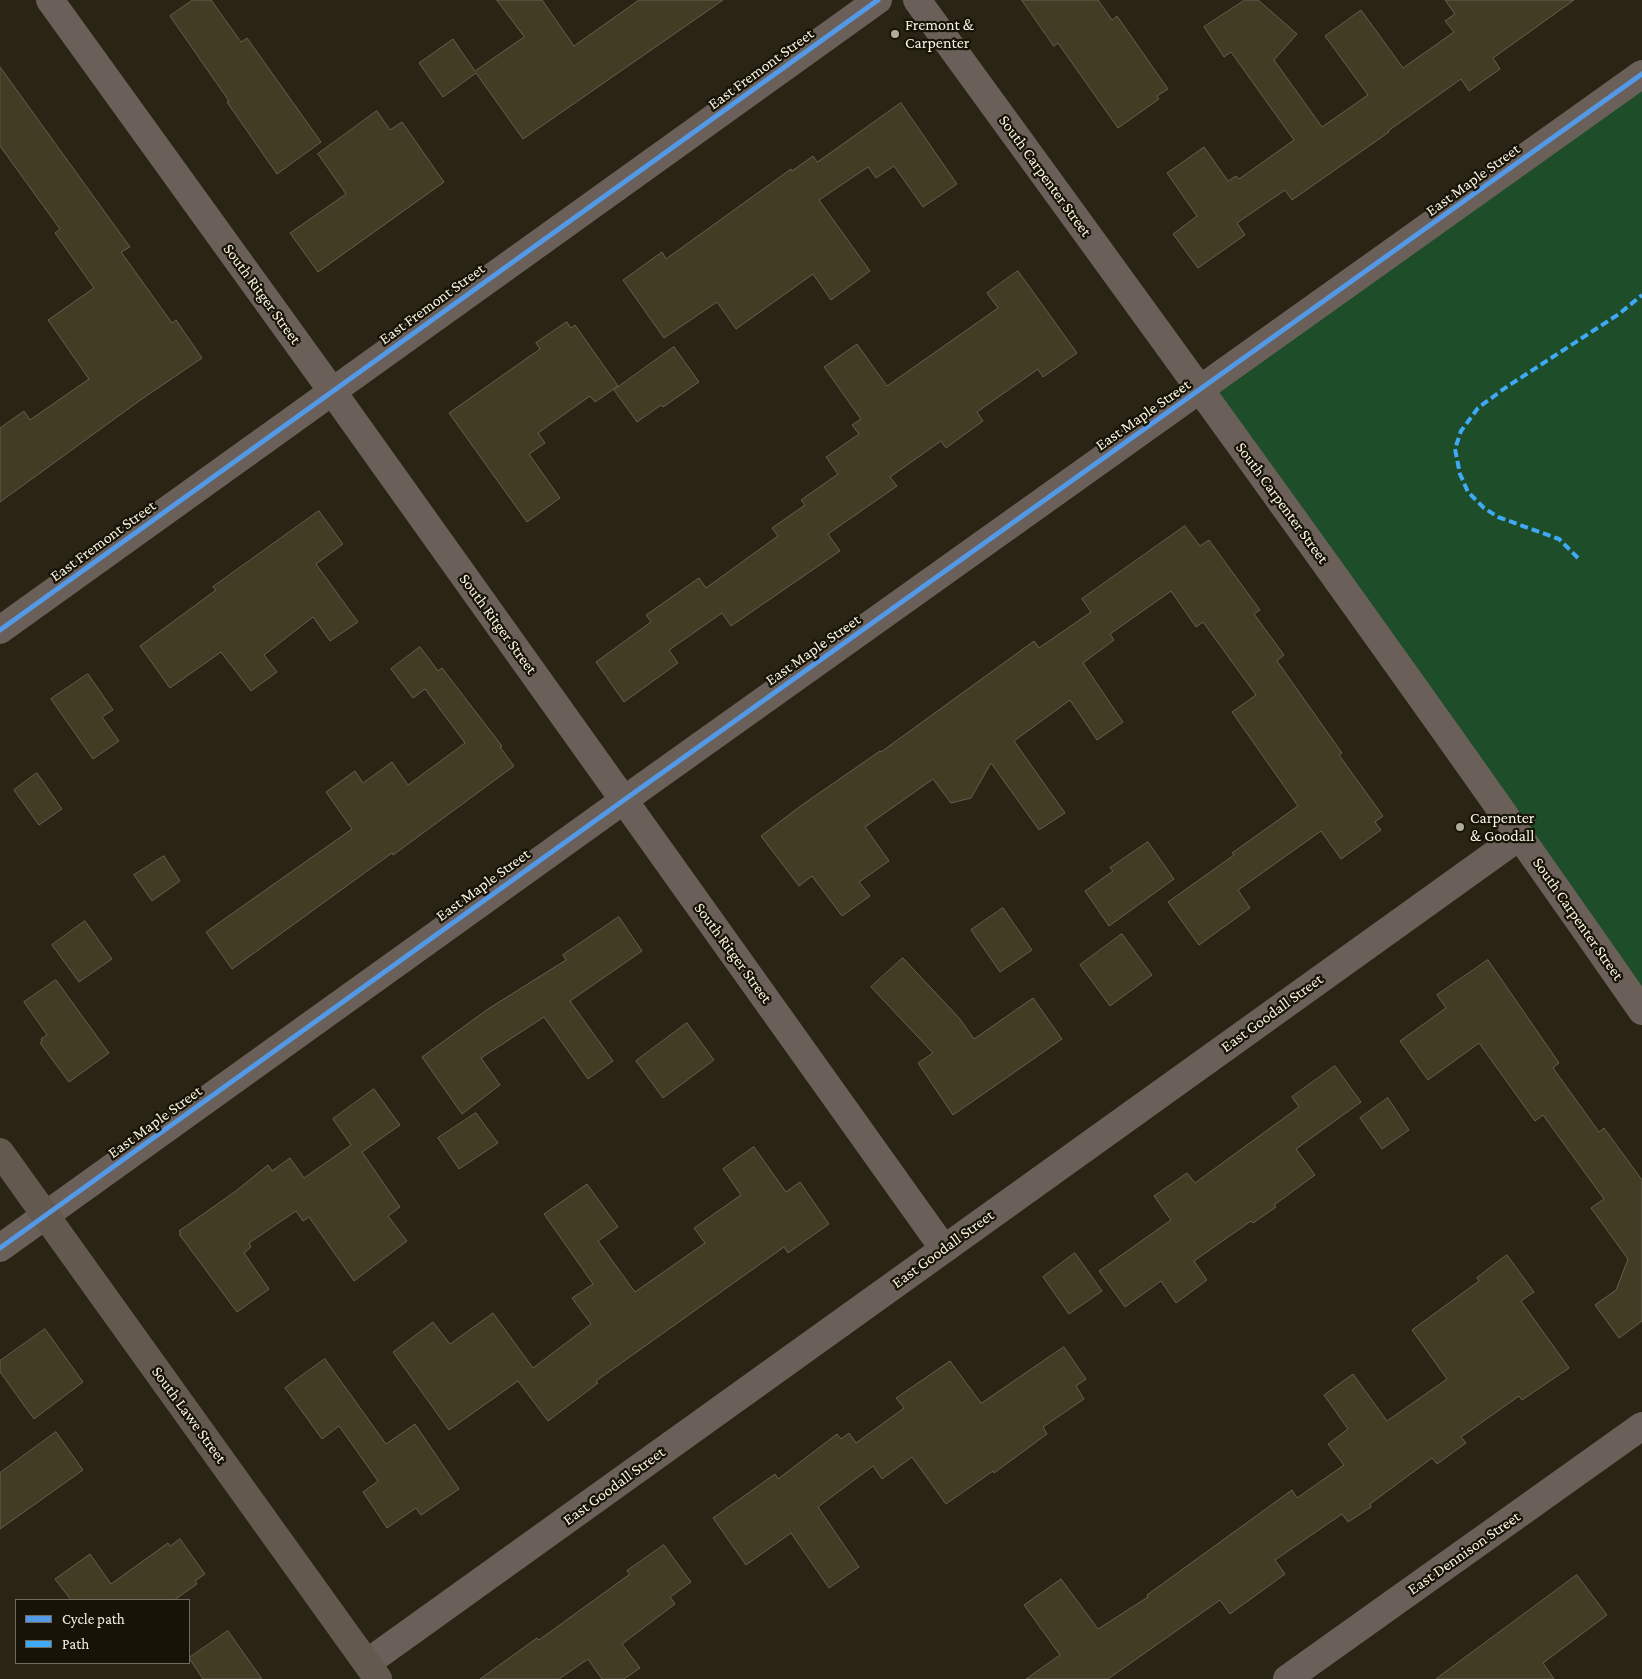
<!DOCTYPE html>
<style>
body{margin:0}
#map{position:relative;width:1642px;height:1679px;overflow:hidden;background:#292413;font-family:"Crimson Pro",serif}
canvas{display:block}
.legend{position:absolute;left:15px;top:1599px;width:175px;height:65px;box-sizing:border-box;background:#171306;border:1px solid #716d5e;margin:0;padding:6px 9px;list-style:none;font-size:15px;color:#f8f3e1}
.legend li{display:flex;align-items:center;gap:10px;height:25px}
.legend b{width:25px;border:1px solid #716d5e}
</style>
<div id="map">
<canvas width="1642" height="1679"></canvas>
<ul class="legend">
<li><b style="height:6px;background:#5399e6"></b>Cycle path</li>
<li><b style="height:6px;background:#3fa9f5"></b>Path</li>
</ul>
</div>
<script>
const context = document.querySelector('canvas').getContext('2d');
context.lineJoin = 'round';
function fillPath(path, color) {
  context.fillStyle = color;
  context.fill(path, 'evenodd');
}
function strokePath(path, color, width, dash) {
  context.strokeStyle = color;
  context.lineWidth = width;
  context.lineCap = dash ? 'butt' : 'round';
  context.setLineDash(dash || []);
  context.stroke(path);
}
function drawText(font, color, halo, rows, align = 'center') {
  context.font = font + ' "Crimson Pro",serif';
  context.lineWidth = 4.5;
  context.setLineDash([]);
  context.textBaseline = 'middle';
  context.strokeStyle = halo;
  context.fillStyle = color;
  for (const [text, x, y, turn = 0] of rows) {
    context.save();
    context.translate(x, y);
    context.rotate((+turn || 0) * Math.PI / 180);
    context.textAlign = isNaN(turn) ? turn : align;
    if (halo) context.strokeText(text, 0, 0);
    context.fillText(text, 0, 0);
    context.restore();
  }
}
const green = new Path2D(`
 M 1642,74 L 1642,1014 L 1201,390 Z`);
const building = new Path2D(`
 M 193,0 L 211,0 L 241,42 L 247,38 L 321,142 L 277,174 L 227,102 L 229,101 L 170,16 Z
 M 497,0 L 542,0 L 574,46 L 639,0 L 723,0 L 523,139 L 476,73 L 443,97 L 419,63 L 453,39 L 475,71 L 524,37 Z
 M 1022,0 L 1098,0 L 1112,20 L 1117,16 L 1168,89 L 1157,96 L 1159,99 L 1118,128 L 1058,43 L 1054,46 Z
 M 1245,0 L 1258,0 L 1297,34 L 1274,60 L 1322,127 L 1368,95 L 1325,36 L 1361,10 L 1403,68 L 1454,32 L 1445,21 L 1455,14 L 1445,0 L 1574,0 L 1493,58 L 1500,69 L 1469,91 L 1461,79 L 1388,131 L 1389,132 L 1292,200 L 1285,190 L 1237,223 L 1245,235 L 1198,268 L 1173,234 L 1197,216 L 1167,173 L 1204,147 L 1228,181 L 1236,176 L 1239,179 L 1294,140 L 1231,52 L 1224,57 L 1204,27 Z
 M 0,67 L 130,247 L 121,252 L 172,323 L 176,320 L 202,358 L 139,401 L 0,502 L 0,428 L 24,411 L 30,420 L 89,379 L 48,320 L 94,288 L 55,233 L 60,229 L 0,146 Z
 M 901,103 L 957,184 L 923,207 L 894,166 L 876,178 L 868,167 L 819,200 L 870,271 L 831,300 L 813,274 L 736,329 L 717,302 L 664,338 L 623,280 L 662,252 L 666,259 L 791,169 L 792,171 L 813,156 L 817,162 Z
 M 377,111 L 390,130 L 402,122 L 444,182 L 318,272 L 290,233 L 346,194 L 318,154 Z
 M 1018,271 L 1077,353 L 1043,377 L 1038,369 L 977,412 L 983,421 L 946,448 L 941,441 L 890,477 L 897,486 L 828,534 L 840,551 L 731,626 L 722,613 L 669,650 L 678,663 L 624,702 L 596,662 L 651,622 L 646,615 L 699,578 L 706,588 L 778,536 L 772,528 L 805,505 L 801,500 L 838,474 L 826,457 L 859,434 L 852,425 L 861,419 L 824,367 L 857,344 L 887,386 L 998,308 L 987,293 Z
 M 567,322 L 571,328 L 575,325 L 618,386 L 595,402 L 590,396 L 538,433 L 545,443 L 529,454 L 560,498 L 527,522 L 449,413 L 540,349 L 536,343 Z
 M 674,347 L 699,382 L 663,407 L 661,405 L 637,422 L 614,390 Z
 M 319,511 L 343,544 L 316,564 L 358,622 L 330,641 L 313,617 L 264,655 L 277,672 L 251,691 L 221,652 L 170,688 L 140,646 L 216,590 L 213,587 Z
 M 1185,526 L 1200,546 L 1209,540 L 1260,610 L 1254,614 L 1284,655 L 1277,661 L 1342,753 L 1339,755 L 1383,816 L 1375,822 L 1381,830 L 1341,859 L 1321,831 L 1238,890 L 1250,908 L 1199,945 L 1168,902 L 1234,855 L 1232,853 L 1298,806 L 1232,712 L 1256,695 L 1203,622 L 1196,627 L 1171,591 L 1110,634 L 1114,640 L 1083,663 L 1123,722 L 1097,740 L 1070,700 L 1014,741 L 1065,813 L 1039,830 L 991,763 L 971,798 L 951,803 L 933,779 L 865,827 L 889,861 L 859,882 L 870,896 L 842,916 L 812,876 L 799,886 L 761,836 L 802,805 L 880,751 L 881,752 L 1034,641 L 1039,648 L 1091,612 L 1082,599 Z
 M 420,647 L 438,671 L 442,668 L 502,746 L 500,747 L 514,766 L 393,855 L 392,853 L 232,969 L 206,932 L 352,829 L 326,792 L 355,771 L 363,783 L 392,762 L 408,785 L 465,743 L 425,689 L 413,698 L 391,669 Z
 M 88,674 L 113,710 L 102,717 L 119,741 L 93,759 L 51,699 Z
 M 37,773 L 62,809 L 39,825 L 14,790 Z
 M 1148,842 L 1174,879 L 1109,926 L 1085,891 L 1113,871 L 1110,868 Z
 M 164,856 L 180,881 L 152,901 L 134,875 Z
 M 1003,908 L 1032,950 L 1000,972 L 971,930 Z
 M 619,917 L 642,951 L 570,1001 L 613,1061 L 588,1079 L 544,1017 L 481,1058 L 500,1085 L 462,1114 L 422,1057 L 488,1009 L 566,960 L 563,955 Z
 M 85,921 L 112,959 L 79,982 L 52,945 Z
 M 1122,934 L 1152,975 L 1110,1006 L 1080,965 Z
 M 903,958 L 960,1019 L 974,1039 L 1033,998 L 1062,1039 L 953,1115 L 918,1063 L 933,1053 L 871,987 Z
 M 1488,960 L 1559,1063 L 1553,1068 L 1599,1132 L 1604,1128 L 1642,1180 L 1642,1321 L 1619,1338 L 1595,1305 L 1616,1290 L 1628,1259 L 1591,1208 L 1604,1199 L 1543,1115 L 1535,1121 L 1479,1043 L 1428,1080 L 1400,1041 L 1446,1008 L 1437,995 Z
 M 56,980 L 109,1053 L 69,1082 L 40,1043 L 42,1041 L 41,1039 L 47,1035 L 24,1002 Z
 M 687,1023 L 714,1060 L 663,1098 L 636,1061 Z
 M 1335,1066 L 1361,1102 L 1296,1149 L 1315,1175 L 1274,1205 L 1276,1207 L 1253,1223 L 1251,1221 L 1194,1261 L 1207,1280 L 1176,1303 L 1161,1281 L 1125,1307 L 1099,1271 L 1171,1220 L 1154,1196 L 1187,1173 L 1195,1183 L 1299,1107 L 1292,1097 Z
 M 374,1089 L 400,1125 L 362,1152 L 400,1207 L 388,1216 L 407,1241 L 354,1281 L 309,1217 L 303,1221 L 296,1211 L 249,1243 L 251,1247 L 244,1253 L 269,1289 L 237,1312 L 179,1234 L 181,1233 L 179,1231 L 236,1191 L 268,1165 L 272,1171 L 290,1158 L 304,1178 L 351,1145 L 333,1119 Z
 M 1388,1098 L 1409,1130 L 1382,1149 L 1360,1118 Z
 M 476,1113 L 498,1143 L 459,1169 L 438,1138 Z
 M 754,1147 L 786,1192 L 800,1182 L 829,1224 L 788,1253 L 784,1247 L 596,1381 L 598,1383 L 548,1421 L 518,1381 L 449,1430 L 393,1352 L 433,1322 L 450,1344 L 493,1313 L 533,1368 L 591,1324 L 572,1298 L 593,1284 L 544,1214 L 587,1184 L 618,1227 L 598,1241 L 635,1292 L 705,1243 L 694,1228 L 741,1195 L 723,1169 Z
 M 1075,1253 L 1102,1291 L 1069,1314 L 1043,1277 Z
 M 1507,1255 L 1534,1292 L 1521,1301 L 1569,1368 L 1522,1400 L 1519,1396 L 1461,1437 L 1466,1443 L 1437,1464 L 1432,1458 L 1370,1504 L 1371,1507 L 1348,1522 L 1342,1514 L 1275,1560 L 1285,1574 L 1230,1614 L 1220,1600 L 1108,1679 L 1026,1679 L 1060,1655 L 1024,1605 L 1061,1579 L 1098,1629 L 1148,1597 L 1147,1595 L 1292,1490 L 1297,1498 L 1344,1465 L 1328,1444 L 1348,1429 L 1324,1395 L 1353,1374 L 1387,1421 L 1447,1379 L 1412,1330 L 1479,1281 L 1477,1278 Z
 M 45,1329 L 83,1382 L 34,1419 L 0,1372 L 0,1361 Z
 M 1064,1347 L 1086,1379 L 1076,1386 L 1084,1399 L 1043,1427 L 1047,1434 L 994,1473 L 993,1471 L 946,1504 L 912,1457 L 882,1479 L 873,1466 L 818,1507 L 859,1567 L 829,1588 L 791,1533 L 746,1565 L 713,1518 L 775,1474 L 778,1479 L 837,1434 L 841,1439 L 849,1433 L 856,1443 L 904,1408 L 896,1398 L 950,1361 L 981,1403 Z
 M 325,1359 L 386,1444 L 415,1424 L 459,1489 L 421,1515 L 416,1508 L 387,1528 L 363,1492 L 378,1481 L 339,1426 L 322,1439 L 285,1388 Z
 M 56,1432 L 83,1470 L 0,1529 L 0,1473 Z
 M 180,1539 L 205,1574 L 195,1581 L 197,1584 L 174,1600 L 71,1600 L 55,1579 L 90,1554 L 111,1584 L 168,1543 L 170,1546 Z
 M 664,1545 L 691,1582 L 670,1597 L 675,1604 L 622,1644 L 640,1668 L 624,1679 L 602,1679 L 588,1659 L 559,1679 L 480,1679 L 537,1638 L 539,1640 L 630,1574 L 627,1571 Z
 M 1577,1575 L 1607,1615 L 1543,1663 L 1554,1679 L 1436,1679 Z
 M 228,1631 L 262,1679 L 203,1679 L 189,1658 Z`);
const minor = new Path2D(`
 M 50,0 L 332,391 L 944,1249
 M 917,0 C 1161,335 1405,670 1642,1011
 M 0,1248 L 624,800 L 1642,74
 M 367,1663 L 1520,836
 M 1287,1679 L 1642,1426`);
const tertiary = new Path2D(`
 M 0,630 L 878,0`);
const secondary = new Path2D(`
 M 0,1152 L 378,1679`);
const quiet = new Path2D(`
 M 1578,558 L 1559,539 L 1498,517 L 1484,508 L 1468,492 L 1460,474 L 1455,449 L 1461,431 L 1478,408 L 1505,388 L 1619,314 L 1642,295`);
const cycleway = new Path2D(`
 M 0,630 L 878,0
 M 0,1248 L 624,800 L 1642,74`);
const markers = [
 [895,34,5,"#b0ab99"],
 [1460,827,5,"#b0ab99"]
];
const poiNames = [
 ["Fremont &",905,25],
 ["Carpenter",905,43],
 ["Carpenter",1470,818],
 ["& Goodall",1470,836]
];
const streetNames = [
 ["East Fremont Street",761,69,-36],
 ["South Carpenter Street",1045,176,54],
 ["East Maple Street",1473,180,-36],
 ["South Ritger Street",262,294,54],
 ["East Fremont Street",432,304,-36],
 ["East Maple Street",1143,415,-35],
 ["South Carpenter Street",1282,503,54],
 ["East Fremont Street",103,541,-36],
 ["South Ritger Street",498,624,54],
 ["East Maple Street",813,650,-35],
 ["East Maple Street",483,885,-36],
 ["South Carpenter Street",1578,919,55],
 ["South Ritger Street",733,953,54],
 ["East Goodall Street",1272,1013,-36],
 ["East Maple Street",155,1122,-36],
 ["East Goodall Street",943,1249,-36],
 ["South Lawe Street",189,1415,54],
 ["East Goodall Street",614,1486,-36],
 ["East Dennison Street",1464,1553,-35]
];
fillPath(green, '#1e4d2a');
fillPath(building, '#423c25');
strokePath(building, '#646052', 1);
strokePath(minor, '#6b6059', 28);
strokePath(tertiary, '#6b6059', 28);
strokePath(secondary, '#64594e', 28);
strokePath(quiet, '#3fa9f5', 4, [8, 4]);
strokePath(cycleway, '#5399e6', 5);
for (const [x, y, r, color] of markers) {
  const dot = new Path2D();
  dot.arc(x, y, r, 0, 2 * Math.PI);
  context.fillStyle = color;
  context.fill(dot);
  strokePath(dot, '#171306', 2);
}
drawText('16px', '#f8f3e1', '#171306', poiNames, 'left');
drawText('16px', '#f8f3e1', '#171306', streetNames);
</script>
